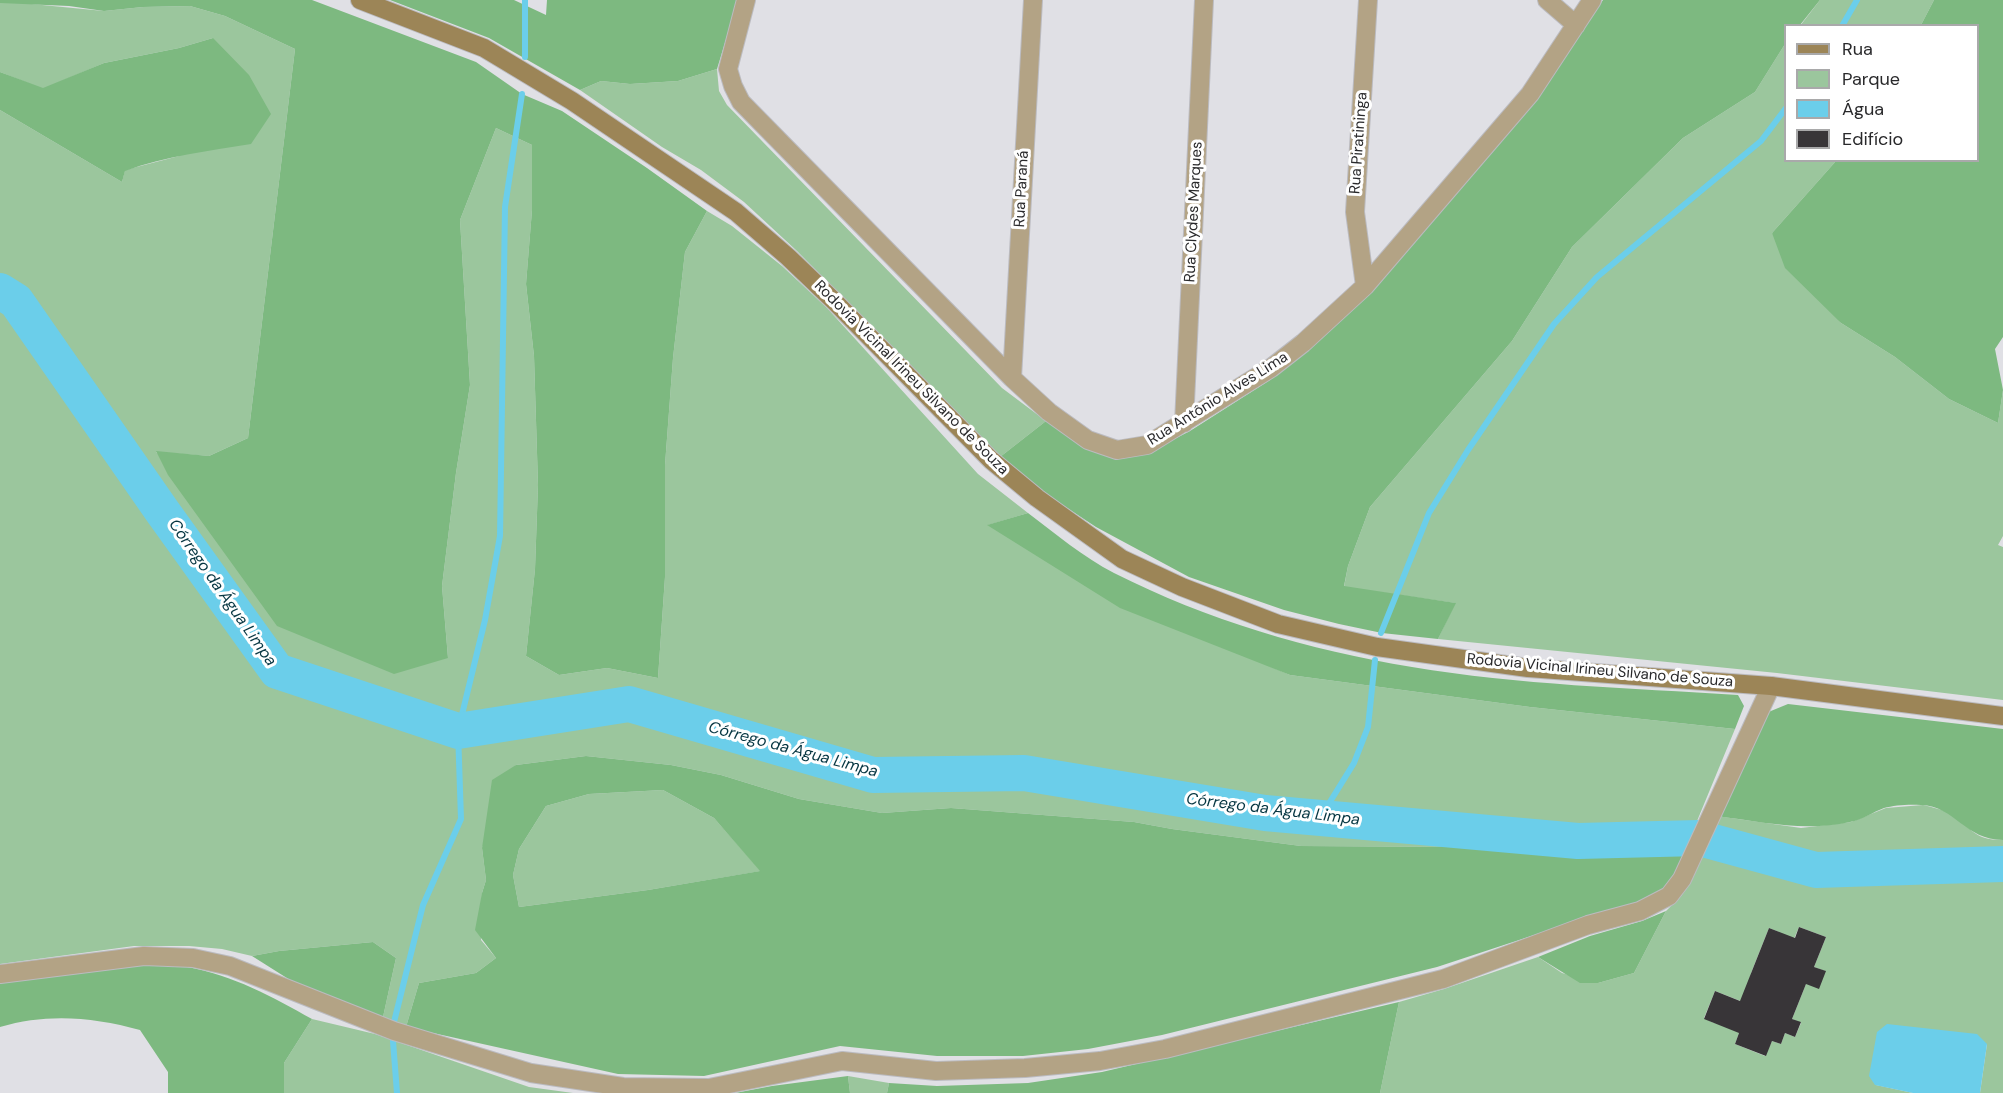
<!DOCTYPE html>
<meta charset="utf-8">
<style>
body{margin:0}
#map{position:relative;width:2003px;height:1093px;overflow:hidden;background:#e0e0e5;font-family:"DM Sans",sans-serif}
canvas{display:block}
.legend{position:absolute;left:1784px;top:24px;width:195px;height:138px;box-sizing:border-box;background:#fff;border:2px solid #a9a9aa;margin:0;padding:8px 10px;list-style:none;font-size:18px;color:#29292b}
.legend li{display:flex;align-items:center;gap:12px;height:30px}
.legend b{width:30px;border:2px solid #a9a9aa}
</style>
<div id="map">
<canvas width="2003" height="1093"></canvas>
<ul class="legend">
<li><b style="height:8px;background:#9c8557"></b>Rua</li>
<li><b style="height:16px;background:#9bc69d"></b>Parque</li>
<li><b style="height:16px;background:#6bceea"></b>Água</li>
<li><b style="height:16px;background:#383538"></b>Edifício</li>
</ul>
</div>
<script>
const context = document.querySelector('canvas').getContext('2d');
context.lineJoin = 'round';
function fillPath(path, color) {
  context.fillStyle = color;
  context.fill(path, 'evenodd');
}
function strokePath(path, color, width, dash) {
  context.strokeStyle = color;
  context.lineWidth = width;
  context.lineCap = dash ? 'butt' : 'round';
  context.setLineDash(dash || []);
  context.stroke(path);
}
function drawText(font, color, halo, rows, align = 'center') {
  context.font = font + ' "DM Sans",sans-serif';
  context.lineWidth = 6;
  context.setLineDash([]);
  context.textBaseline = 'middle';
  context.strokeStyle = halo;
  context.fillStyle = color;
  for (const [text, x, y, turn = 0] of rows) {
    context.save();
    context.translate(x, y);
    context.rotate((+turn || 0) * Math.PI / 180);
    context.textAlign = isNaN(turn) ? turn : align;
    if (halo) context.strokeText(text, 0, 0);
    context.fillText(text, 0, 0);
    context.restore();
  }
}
const green = new Path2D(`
 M 1820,0 L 1934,0 L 1921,25 L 1800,26 Z
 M 11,2 L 104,11 L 143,7 L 190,6 L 225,16 L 295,49 L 248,438 L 209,456 L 156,452 L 448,658 L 442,586 L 456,473 L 470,385 L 460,220 L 496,128 L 532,145 L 532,210 L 526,284 L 534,356 L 538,485 L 535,569 L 526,656 L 559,675 L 607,668 L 658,678 L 665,577 L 665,465 L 673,358 L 685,252 L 707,211 L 732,226 L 782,266 L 827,308 L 978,474 L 1028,513 L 988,525 L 1232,650 L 1290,675 L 1530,707 L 1735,729 L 1683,855 L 1535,852 L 1455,847 L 1301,846 L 1172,829 L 1134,822 L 951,808 L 882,813 L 799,799 L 721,775 L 671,765 L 586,756 L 516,765 L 482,848 L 486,880 L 482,893 L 481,940 L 496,958 L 476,973 L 419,983 L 406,1027 L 383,1017 L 396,958 L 373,942 L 279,951 L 252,956 L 222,949 L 189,946 L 134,946 L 0,964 L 0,110 L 122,182 L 125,170 L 179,156 L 213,38 L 179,48 L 104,63 L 43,89 L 0,72 L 0,3 Z
 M 1785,44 L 1786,160 L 1836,161 L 1772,233 L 1841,323 L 1895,357 L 1949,399 L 1998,423 L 2003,390 L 2003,536 L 1998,545 L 2003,547 L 2003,700 L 1777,673 L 1438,639 L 1455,603 L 1344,587 L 1348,566 L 1370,507 L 1512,341 L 1572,247 L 1683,138 L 1755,92 Z
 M 717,69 L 719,91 L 727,105 L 1002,388 L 1046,421 L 1000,457 L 797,251 L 744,202 L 701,170 L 662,147 L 580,90 L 601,81 L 630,84 L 678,81 Z
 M 663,790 L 714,818 L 761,871 L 648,890 L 519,907 L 513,875 L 519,849 L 546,806 L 589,794 Z
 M 1923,805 C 1931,807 1942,809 1950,814 C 1972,826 1971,840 2003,840 L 2003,1093 L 1980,1093 L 1987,1044 L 1876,1085 L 1913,1093 L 1380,1093 L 1399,1002 L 1444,989 L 1538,957 L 1562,973 L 1598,983 L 1634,973 L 1666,911 L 1681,896 L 1690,880 L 1717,816 L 1801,828 L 1851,822 L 1886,808 ZM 1799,927 L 1826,937 L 1814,967 L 1825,971 L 1806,984 L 1792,1019 L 1801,1023 L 1795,1037 L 1785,1033 L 1781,1044 L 1772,1041 L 1765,1056 L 1735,1044 L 1742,1025 L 1714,1023 L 1704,1018 L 1715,991 L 1748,1004 L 1751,973 L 1769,928 L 1779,932 L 1776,940 L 1791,946 Z
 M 312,1019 L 375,1034 L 529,1087 L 573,1093 L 284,1093 L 284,1063 Z
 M 848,1076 L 889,1083 L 887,1093 L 850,1093 Z`);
const forest = new Path2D(`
 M 0,0 L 312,0 L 476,62 L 522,94 L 562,111 L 647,168 L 707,211 L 685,252 L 673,358 L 665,465 L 665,577 L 658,678 L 607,668 L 559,675 L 526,656 L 535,569 L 538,485 L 534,356 L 526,284 L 532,210 L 532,145 L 496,128 L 460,220 L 470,385 L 456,473 L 442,586 L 448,658 L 394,674 L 277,626 L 168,475 L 156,451 L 209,456 L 248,438 L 295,49 L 225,16 L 190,6 L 143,7 L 104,11 L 69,6 L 0,3 Z
 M 390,0 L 514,0 L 546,15 L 547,0 L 738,0 L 717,69 L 678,81 L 630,84 L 601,81 L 580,90 L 489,38 Z
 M 1603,0 L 1820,0 L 1800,25 L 1786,26 L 1785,44 L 1755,92 L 1683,138 L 1572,247 L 1512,341 L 1370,507 L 1348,566 L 1344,586 L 1456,603 L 1438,639 L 1382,633 L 1339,624 L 1284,610 L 1189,577 L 1096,527 L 1046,494 L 1000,457 L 1046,421 L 1082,446 L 1149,452 L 1190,431 L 1270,380 L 1305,351 L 1534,102 Z
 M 1934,0 L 2003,0 L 2003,337 L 1995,349 L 2003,390 L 1998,423 L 1949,399 L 1895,357 L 1841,323 L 1785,268 L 1772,233 L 1836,161 L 1978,160 L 1978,26 L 1921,25 Z
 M 213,38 L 249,75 L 271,114 L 251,144 C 209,151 165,156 125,171 L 122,182 L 0,110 L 0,72 L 43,88 L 104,63 L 179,48 Z
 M 1028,513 C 1056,534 1083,557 1114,573 C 1207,620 1309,650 1412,667 C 1519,685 1629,688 1738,695 L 1744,706 L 1735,729 L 1530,707 L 1290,675 L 1120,608 L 987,525 Z
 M 1788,704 L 2003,729 L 2003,840 C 1965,840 1955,806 1921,805 C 1910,804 1894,805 1884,808 C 1873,812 1862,820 1850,822 C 1805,832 1762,822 1717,816 L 1766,713 Z
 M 586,756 L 671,765 L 721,775 L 799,799 L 882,813 L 951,808 L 1134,822 L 1172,829 L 1301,846 L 1455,847 L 1535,852 L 1683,855 L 1677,875 L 1666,888 L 1639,902 L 1586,918 L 1437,967 L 1162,1035 L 1088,1049 L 1023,1056 L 937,1056 L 840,1046 L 704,1076 L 618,1074 L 406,1027 L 419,983 L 476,973 L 496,958 L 475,930 L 482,893 L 486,880 L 482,848 L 492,780 L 516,765 ZM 663,790 L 714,818 L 760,871 L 648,890 L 519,907 L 513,875 L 519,849 L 546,806 L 589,794 Z
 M 1666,911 L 1634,973 L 1598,983 L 1580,983 L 1538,957 L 1590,936 L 1642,921 Z
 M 373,942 L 396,958 L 383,1017 L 290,980 L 252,956 L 279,951 Z
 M 146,962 C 160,964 174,964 188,967 C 232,975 273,997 312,1019 L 284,1063 L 284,1093 L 168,1093 L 168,1072 L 140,1030 C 93,1017 47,1013 0,1027 L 0,982 Z
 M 1399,1002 L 1380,1093 L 887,1093 L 889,1083 L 937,1086 L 1028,1083 L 1102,1072 Z
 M 848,1076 L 850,1093 L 735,1093 L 772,1086 Z`);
const water = new Path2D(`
 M 1887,1024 L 1977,1034 L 1987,1044 L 1980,1093 L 1913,1093 L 1875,1085 L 1869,1076 L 1877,1032 Z`);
const stream = new Path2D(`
 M 1842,26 L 1857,0
 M 525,57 L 525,0
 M 1381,633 L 1429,513 L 1468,450 L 1554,324 L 1597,277 L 1761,141 L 1786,108
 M 1320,818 L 1354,763 L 1368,727 L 1375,660
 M 394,1022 L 423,905 L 461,819 L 458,731 L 485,620 L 500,536 L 505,207 L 522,94
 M 393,1041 L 397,1093`);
const river = new Path2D(`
 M 0,291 L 16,301 L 162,511 L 277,671 L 458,731 L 629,704 L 873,775 L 1024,773 L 1265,813 L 1578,841 L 1699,838 L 1816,870 L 2003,864`);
const building = new Path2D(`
 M 1799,927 L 1826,937 L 1814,967 L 1826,971 L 1819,989 L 1806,984 L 1792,1019 L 1801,1022 L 1795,1037 L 1785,1033 L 1781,1044 L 1772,1041 L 1766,1056 L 1735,1044 L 1739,1033 L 1704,1019 L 1715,991 L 1740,1001 L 1769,928 L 1795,938 Z`);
const street = new Path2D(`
 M 746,0 L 728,69 L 733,86 L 741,102 L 1012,378 L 1049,412 L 1088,440 L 1117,450 L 1147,445 L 1271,368 L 1303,343 L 1365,286 L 1530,94 L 1592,0
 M 1547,0 L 1576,25
 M 1365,286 L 1355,212 L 1368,0
 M 1012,378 L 1033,0
 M 1184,423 L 1204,0
 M 0,974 L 144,956 L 193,958 L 230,966 L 394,1031 L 531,1073 L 623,1087 L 709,1088 L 842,1061 L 936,1071 L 1025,1068 L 1100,1061 L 1165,1049 L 1443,979 L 1588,925 L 1640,911 L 1669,896 L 1682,879 L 1771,686`);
const secondary = new Path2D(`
 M 360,0 L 484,48 L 572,101 L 736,212 L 788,257 L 835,302 L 991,460 L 1037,498 L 1122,559 L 1182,587 L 1278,624 L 1377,647 L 1528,668 L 1771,686 L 2003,716`);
const streetNames = [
 ["Rua Piratininga",1359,143,-86],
 ["Rua Paraná",1022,189,-87],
 ["Rua Clydes Marques",1194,212,-87],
 ["Rodovia Vicinal Irineu Silvano de Souza",911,378,45],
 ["Rua Antônio Alves Lima",1218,399,-32],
 ["Rodovia Vicinal Irineu Silvano de Souza",1600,671,5]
];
const waterNames = [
 ["Córrego da Água Limpa",222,593,55],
 ["Córrego da Água Limpa",793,750,15],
 ["Córrego da Água Limpa",1273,810,7]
];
fillPath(green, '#9bc69d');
fillPath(forest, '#7db980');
fillPath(water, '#6bceea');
strokePath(stream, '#6bceea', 6);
strokePath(river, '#6bceea', 36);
fillPath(building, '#383538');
strokePath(street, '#bbbbc0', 20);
strokePath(secondary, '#bbbbc0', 20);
strokePath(street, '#b3a385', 18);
strokePath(secondary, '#9c8557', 18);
drawText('15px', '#29292b', '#fff', streetNames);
drawText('italic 16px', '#063642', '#fff', waterNames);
</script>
